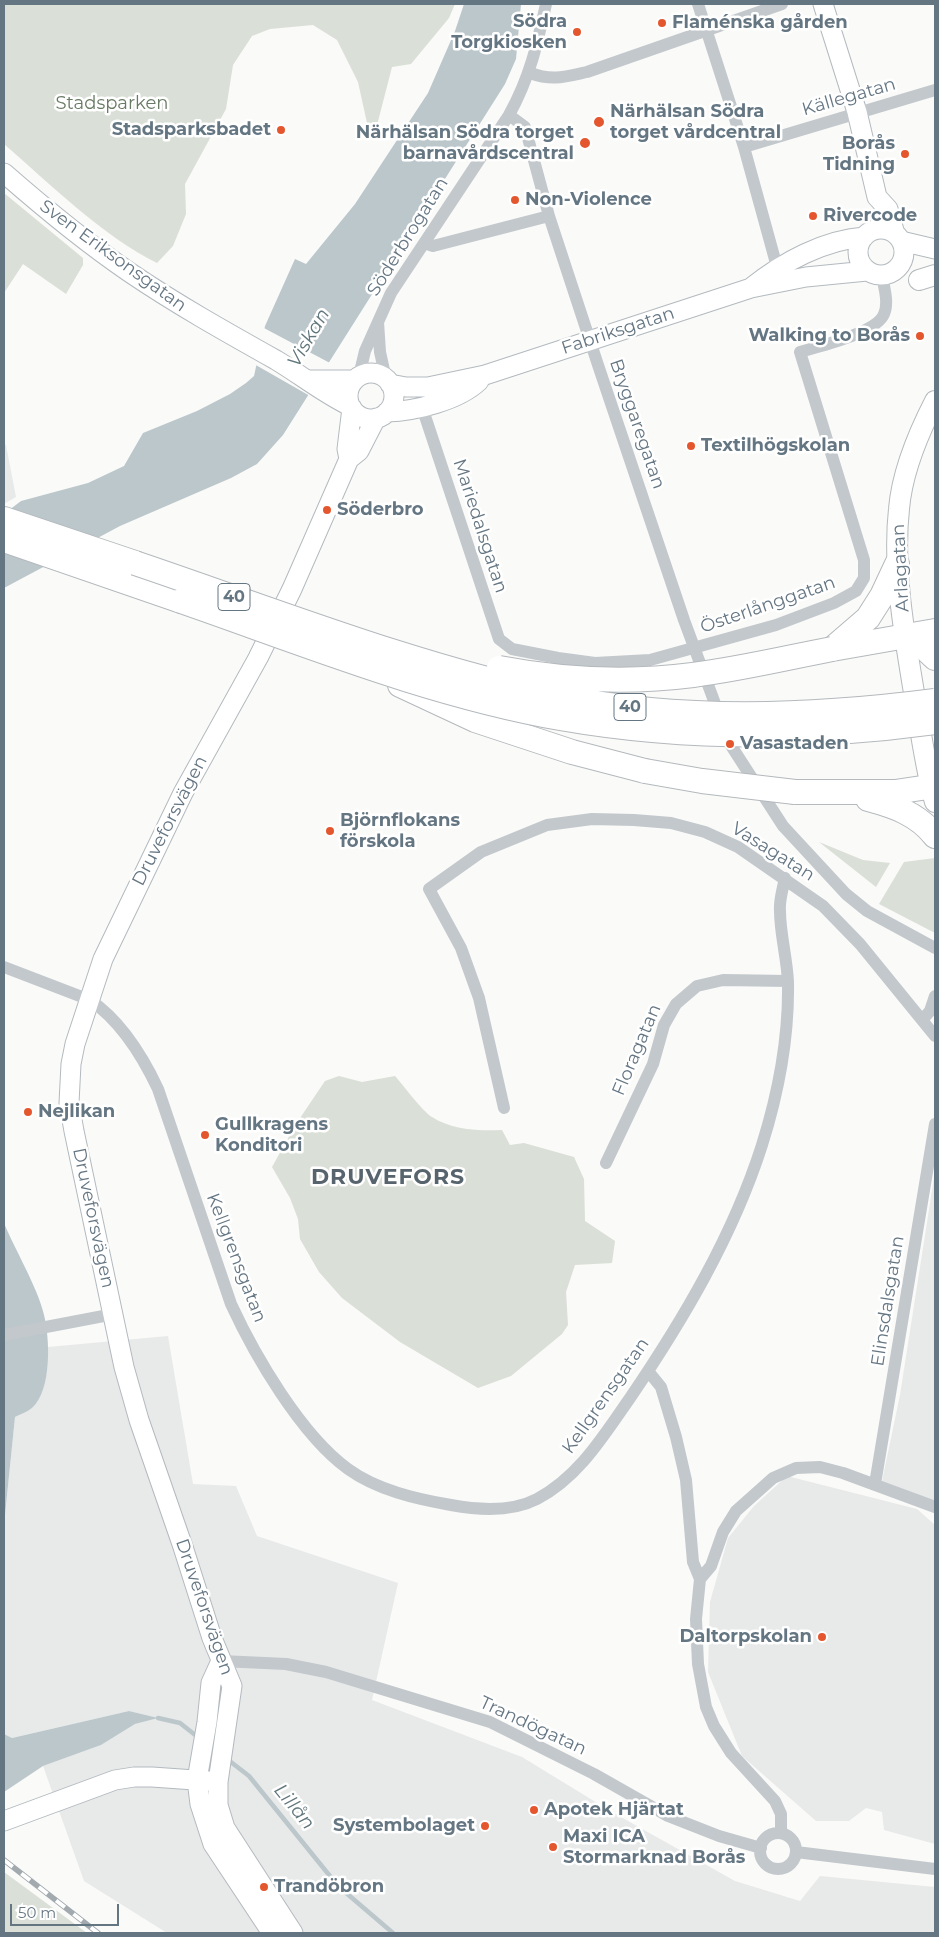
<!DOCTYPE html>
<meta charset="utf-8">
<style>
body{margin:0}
#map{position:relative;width:939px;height:1937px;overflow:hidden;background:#fafaf8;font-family:Montserrat,sans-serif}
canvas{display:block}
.frame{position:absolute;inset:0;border:5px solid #657683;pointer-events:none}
.scale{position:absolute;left:10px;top:1904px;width:109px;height:22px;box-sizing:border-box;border:2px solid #657683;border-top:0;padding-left:6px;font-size:15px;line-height:18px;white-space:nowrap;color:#657683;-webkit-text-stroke:4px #fff;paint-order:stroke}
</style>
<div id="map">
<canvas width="939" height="1937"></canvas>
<div class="frame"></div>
<div class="scale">50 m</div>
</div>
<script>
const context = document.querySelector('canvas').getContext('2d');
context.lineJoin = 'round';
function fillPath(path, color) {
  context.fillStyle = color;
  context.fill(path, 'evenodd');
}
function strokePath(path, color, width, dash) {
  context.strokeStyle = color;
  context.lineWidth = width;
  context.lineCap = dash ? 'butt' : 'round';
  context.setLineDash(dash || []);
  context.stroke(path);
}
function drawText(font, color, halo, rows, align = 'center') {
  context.font = font + ' Montserrat,sans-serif';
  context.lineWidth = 5;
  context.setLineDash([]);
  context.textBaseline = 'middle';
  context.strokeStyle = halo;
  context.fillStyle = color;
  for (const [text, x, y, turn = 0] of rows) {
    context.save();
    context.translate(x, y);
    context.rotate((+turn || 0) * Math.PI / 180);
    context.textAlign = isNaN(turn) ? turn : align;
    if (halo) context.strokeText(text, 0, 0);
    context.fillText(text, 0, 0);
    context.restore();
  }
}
const built = new Path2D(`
 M 4,444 L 6,445 L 16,497 L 4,504 Z
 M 935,1171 L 935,1501 L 882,1481 L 900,1395 Z
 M 168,1336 L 193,1484 L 236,1486 L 257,1536 L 398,1583 L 372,1700 L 522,1757 L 612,1812 L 735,1881 L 800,1901 L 820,1876 L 935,1887 L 935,1933 L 167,1933 L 84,1881 L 43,1766 L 101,1745 L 135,1724 L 157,1718 L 129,1711 L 12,1738 L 4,1734 L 4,1525 L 15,1417 L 32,1408 L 47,1372 L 48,1347 Z
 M 787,1476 L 917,1509 L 935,1525 L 935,1844 L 884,1830 L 882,1812 L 866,1808 L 849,1821 L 816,1821 L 742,1756 L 708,1672 L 710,1602 L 728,1538 L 754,1506 Z`);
const green = new Path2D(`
 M 4,4 L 455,4 L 449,18 L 411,64 L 392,67 L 375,133 L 369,132 L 358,82 L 337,40 L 313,25 L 270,29 L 252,36 L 233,65 L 226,109 L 185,184 L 186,214 L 173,246 L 157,263 C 104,237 49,183 4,144 Z
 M 4,193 L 83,258 L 83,265 L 66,294 L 23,264 L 4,293 Z
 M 819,842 L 863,860 L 890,863 L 876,887 Z
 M 935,858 L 935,933 L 879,904 L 904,862 Z
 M 339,1076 L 362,1082 L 395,1076 C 404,1086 422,1111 432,1117 C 452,1130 479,1131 502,1130 L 510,1145 L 524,1143 L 574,1157 L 584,1179 L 585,1221 L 615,1241 L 612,1263 L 575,1265 L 566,1292 L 568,1325 L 562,1334 L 511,1376 L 478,1388 L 400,1342 L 342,1298 L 319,1272 L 300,1239 L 298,1219 L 290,1198 L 272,1167 L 296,1124 L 325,1081 Z
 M 4,1872 L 87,1933 L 4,1933 Z`);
const water = new Path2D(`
 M 464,4 L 521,4 L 516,59 L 505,84 L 283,435 L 257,464 L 231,478 L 120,526 L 4,588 L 4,514 L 21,501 L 88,483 L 124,466 L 143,433 L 197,411 L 230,394 L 246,383 L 254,376 L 265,326 L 295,259 L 306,264 L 355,204 L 428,93 L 455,31 Z
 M 4,1223 C 15,1250 38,1288 44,1315 C 50,1339 52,1390 32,1408 C 27,1412 20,1414 15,1417 L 4,1525 Z
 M 129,1711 L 158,1718 L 135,1724 L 101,1745 L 43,1766 L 4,1792 L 4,1734 L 12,1738 Z`);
const pier = new Path2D(`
 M 262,327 L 330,363 L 310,396 L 254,364 Z`);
const stream = new Path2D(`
 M 158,1718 L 180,1723 L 199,1738
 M 227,1759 L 249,1776 L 338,1886 L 393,1933`);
const street = new Path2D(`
 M 698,4 L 744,147 L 777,267
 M 530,73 C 552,81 564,77 587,72 L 782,4
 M 509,115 L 525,127 L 549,216 L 598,365 L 684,620 L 730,744 L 783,826 L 846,894 L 867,911 L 935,948
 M 744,147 L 935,90
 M 424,243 L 433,246 L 549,216
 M 378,322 L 380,352 L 386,379
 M 359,376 L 365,351 L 391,293 L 509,115 C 530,77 537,45 546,4
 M 422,407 L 499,639 L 512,649 L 558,658 L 595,663 L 650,660 L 776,625 L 834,603 L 856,591 L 864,578 L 864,560 L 800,352 C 819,346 877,333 884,314 C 889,303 884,287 882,276
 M 4,967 L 90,1000 C 121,1021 142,1055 158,1089 L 231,1304 C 255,1356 301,1435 348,1469 C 377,1490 416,1499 451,1505 C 478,1510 512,1512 537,1499 C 579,1477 604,1435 630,1398 C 683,1320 733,1236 762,1145 C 778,1094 789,1036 788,982 C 787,958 780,934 780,911 C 779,900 783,888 785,878
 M 923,1019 L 930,1011 L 935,996
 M 504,1108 L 479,998 L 461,948 L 429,889 L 481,852 L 547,825 L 592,819 L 634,820 L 671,823 L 705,832 L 738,847 L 823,906 L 860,944 L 935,1036
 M 606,1163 L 653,1064 L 664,1025 L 676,1004 L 697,986 L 723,980 L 788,981
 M 4,1335 L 114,1314
 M 648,1371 L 661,1387 L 676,1437 L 686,1480 L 693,1562 L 700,1579
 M 875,1484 L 935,1124
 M 221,1661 L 286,1664 L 326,1672 L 490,1722 L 594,1774 L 668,1816 L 719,1836 L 761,1848
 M 781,1833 L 781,1814 L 775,1801 L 731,1753 L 714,1726 L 706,1707 L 698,1664 L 696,1619 L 700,1579 L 711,1566 L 723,1532 L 736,1511 L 773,1478 L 796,1468 L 820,1467 L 843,1473 L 935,1507
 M760 1851a18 18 0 1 1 36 0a18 18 0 1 1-36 0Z
 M 796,1852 L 935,1869`);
const secondary = new Path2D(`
 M 823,4 L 857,112 L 877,197 L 888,209 L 895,234
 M 4,173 C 44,208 85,242 129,272 C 176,304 226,332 276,360 C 301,375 323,393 350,406
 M858 252a23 23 0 1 1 46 0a23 23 0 1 1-46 0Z
 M 901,241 L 935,249
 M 752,287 C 783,262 824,240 864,237
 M348 396a23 23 0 1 1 46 0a23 23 0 1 1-46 0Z
 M 310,380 L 354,380
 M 390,384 L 406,387 L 428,387 L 485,375 L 751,288 L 806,277 L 867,271
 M 387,412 C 415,411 458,401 479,381
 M 349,459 L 347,449 L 352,408
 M 221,1661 L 211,1683 L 207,1722 L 197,1780 L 200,1804 L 213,1844 L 272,1933
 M 4,1821 L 115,1780 L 134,1777 L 152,1777 L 209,1781
 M 293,1933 L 225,1828 L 218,1805 L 218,1782 L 232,1686 L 212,1638 L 183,1547 L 139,1420 L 124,1367 L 74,1131 L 69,1103 L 71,1064 L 75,1044 L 103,959 L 183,793 L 258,658 L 292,589 L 349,459 L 359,451 L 376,418`);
const primary = new Path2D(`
 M 919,280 L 935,275
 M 935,401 C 918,434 902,472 899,509 C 892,572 906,643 916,705 C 922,738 926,771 935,802`);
const highway = new Path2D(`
 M 4,519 L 135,563
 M 4,540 L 181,601
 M 905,637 L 921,645 L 935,658
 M 832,649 L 868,618 L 882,596 L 897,564
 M 832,649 L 935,631
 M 400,685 L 475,720 L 572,752 L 645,771
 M 795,792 L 895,792 L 935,786
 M 868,799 C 894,806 918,814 935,836`);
const rail = new Path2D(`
 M 4,1860 L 98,1933`);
const highwayBridge = new Path2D(`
 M 135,563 C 274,610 412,665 557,696 C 681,722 810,717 935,701
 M 181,601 C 305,644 430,695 560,718 C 685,740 810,739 935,722
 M 499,668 C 562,680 630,683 693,675 C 740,669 786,658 832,649
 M 645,771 L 702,781 L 795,792`);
const markers = [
 [662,23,5,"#e4572e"],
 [577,32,5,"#e4572e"],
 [599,122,6,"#e4572e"],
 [281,130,5,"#e4572e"],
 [585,143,6,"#e4572e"],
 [905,154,5,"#e4572e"],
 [515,200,5,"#e4572e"],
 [813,216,5,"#e4572e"],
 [920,336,5,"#e4572e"],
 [691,446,5,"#e4572e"],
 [327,510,5,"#e4572e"],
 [730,744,5,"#e4572e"],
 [330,831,5,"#e4572e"],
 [28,1112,5,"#e4572e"],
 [205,1135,5,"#e4572e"],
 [822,1637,5,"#e4572e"],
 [534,1810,5,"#e4572e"],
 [485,1826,5,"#e4572e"],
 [553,1847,5,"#e4572e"],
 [264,1887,5,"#e4572e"]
];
const shields = [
 [234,597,32],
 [630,707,32]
];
const shieldNames = [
 ["40",234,597],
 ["40",630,707]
];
const poiNames = [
 ["Södra",567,22,"right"],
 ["Torgkiosken",567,43,"right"],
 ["Flaménska gården",672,23],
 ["Närhälsan Södra",610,112],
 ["torget vårdcentral",610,133],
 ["Stadsparksbadet",271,130,"right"],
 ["Närhälsan Södra torget",574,133,"right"],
 ["barnavårdscentral",574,154,"right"],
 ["Borås",895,144,"right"],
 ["Tidning",895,165,"right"],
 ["Non-Violence",525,200],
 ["Rivercode",823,216],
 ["Walking to Borås",910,336,"right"],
 ["Textilhögskolan",701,446],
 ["Söderbro",337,510],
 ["Vasastaden",740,744],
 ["Björnflokans",340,821],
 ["förskola",340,842],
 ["Nejlikan",38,1112],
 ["Gullkragens",215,1125],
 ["Konditori",215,1146],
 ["Daltorpskolan",812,1637,"right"],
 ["Apotek Hjärtat",544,1810],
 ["Systembolaget",475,1826,"right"],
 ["Maxi ICA",563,1837],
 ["Stormarknad Borås",563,1858],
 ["Trandöbron",274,1887]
];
const streetNames = [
 ["Källegatan",849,97,-16],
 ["Söderbrogatan",408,237,-58],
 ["Sven Eriksonsgatan",113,256,36],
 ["Fabriksgatan",618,331,-18],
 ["Bryggaregatan",637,424,71],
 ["Mariedalsgatan",480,526,72],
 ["Arlagatan",901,568,-93],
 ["Österlånggatan",768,605,-19],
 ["Druveforsvägen",170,821,-63],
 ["Vasagatan",773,852,32],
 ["Floragatan",637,1050,-67],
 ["Druveforsvägen",93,1218,78],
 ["Kellgrensgatan",236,1258,69],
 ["Elinsdalsgatan",888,1301,-81],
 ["Kellgrensgatan",606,1396,-55],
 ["Druveforsvägen",204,1607,71],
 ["Trandögatan",533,1726,25]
];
const parkNames = [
 ["Stadsparken",112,104]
];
const waterNames = [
 ["Viskan",309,338,-60],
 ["Lillån",294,1807,51]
];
const districtNames = [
 ["DRUVEFORS",388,1178]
];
fillPath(built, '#e8e9e9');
fillPath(green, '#dadfd7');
fillPath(water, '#bbc7cb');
fillPath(pier, '#fafaf8');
strokePath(stream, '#bbc7cb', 4.5);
strokePath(secondary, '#b3babf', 21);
strokePath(primary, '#b5babe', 22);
strokePath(highway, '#b4b9bd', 26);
strokePath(street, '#c3c8cc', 12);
strokePath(secondary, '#fff', 19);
strokePath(primary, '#fff', 20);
strokePath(highway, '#fff', 24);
strokePath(rail, '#a2aab0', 5.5);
strokePath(rail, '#fff', 4, [11]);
strokePath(highwayBridge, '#b4b9bd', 26, []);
strokePath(highwayBridge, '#fff', 24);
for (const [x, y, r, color] of markers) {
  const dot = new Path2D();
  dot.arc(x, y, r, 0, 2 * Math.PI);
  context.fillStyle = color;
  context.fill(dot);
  strokePath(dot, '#fff', 2);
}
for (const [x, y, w] of shields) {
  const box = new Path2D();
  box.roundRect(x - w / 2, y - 13.5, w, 27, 4);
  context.fillStyle = '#fff';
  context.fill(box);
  strokePath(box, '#657683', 1);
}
drawText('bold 16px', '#657683', null, shieldNames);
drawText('bold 18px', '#657683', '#fff', poiNames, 'left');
drawText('18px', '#657683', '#fff', streetNames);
drawText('18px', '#687a64', '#fff', parkNames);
drawText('italic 19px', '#60757c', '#fff', waterNames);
context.letterSpacing = '1px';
drawText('bold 22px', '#57646e', '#fff', districtNames);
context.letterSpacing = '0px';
</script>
